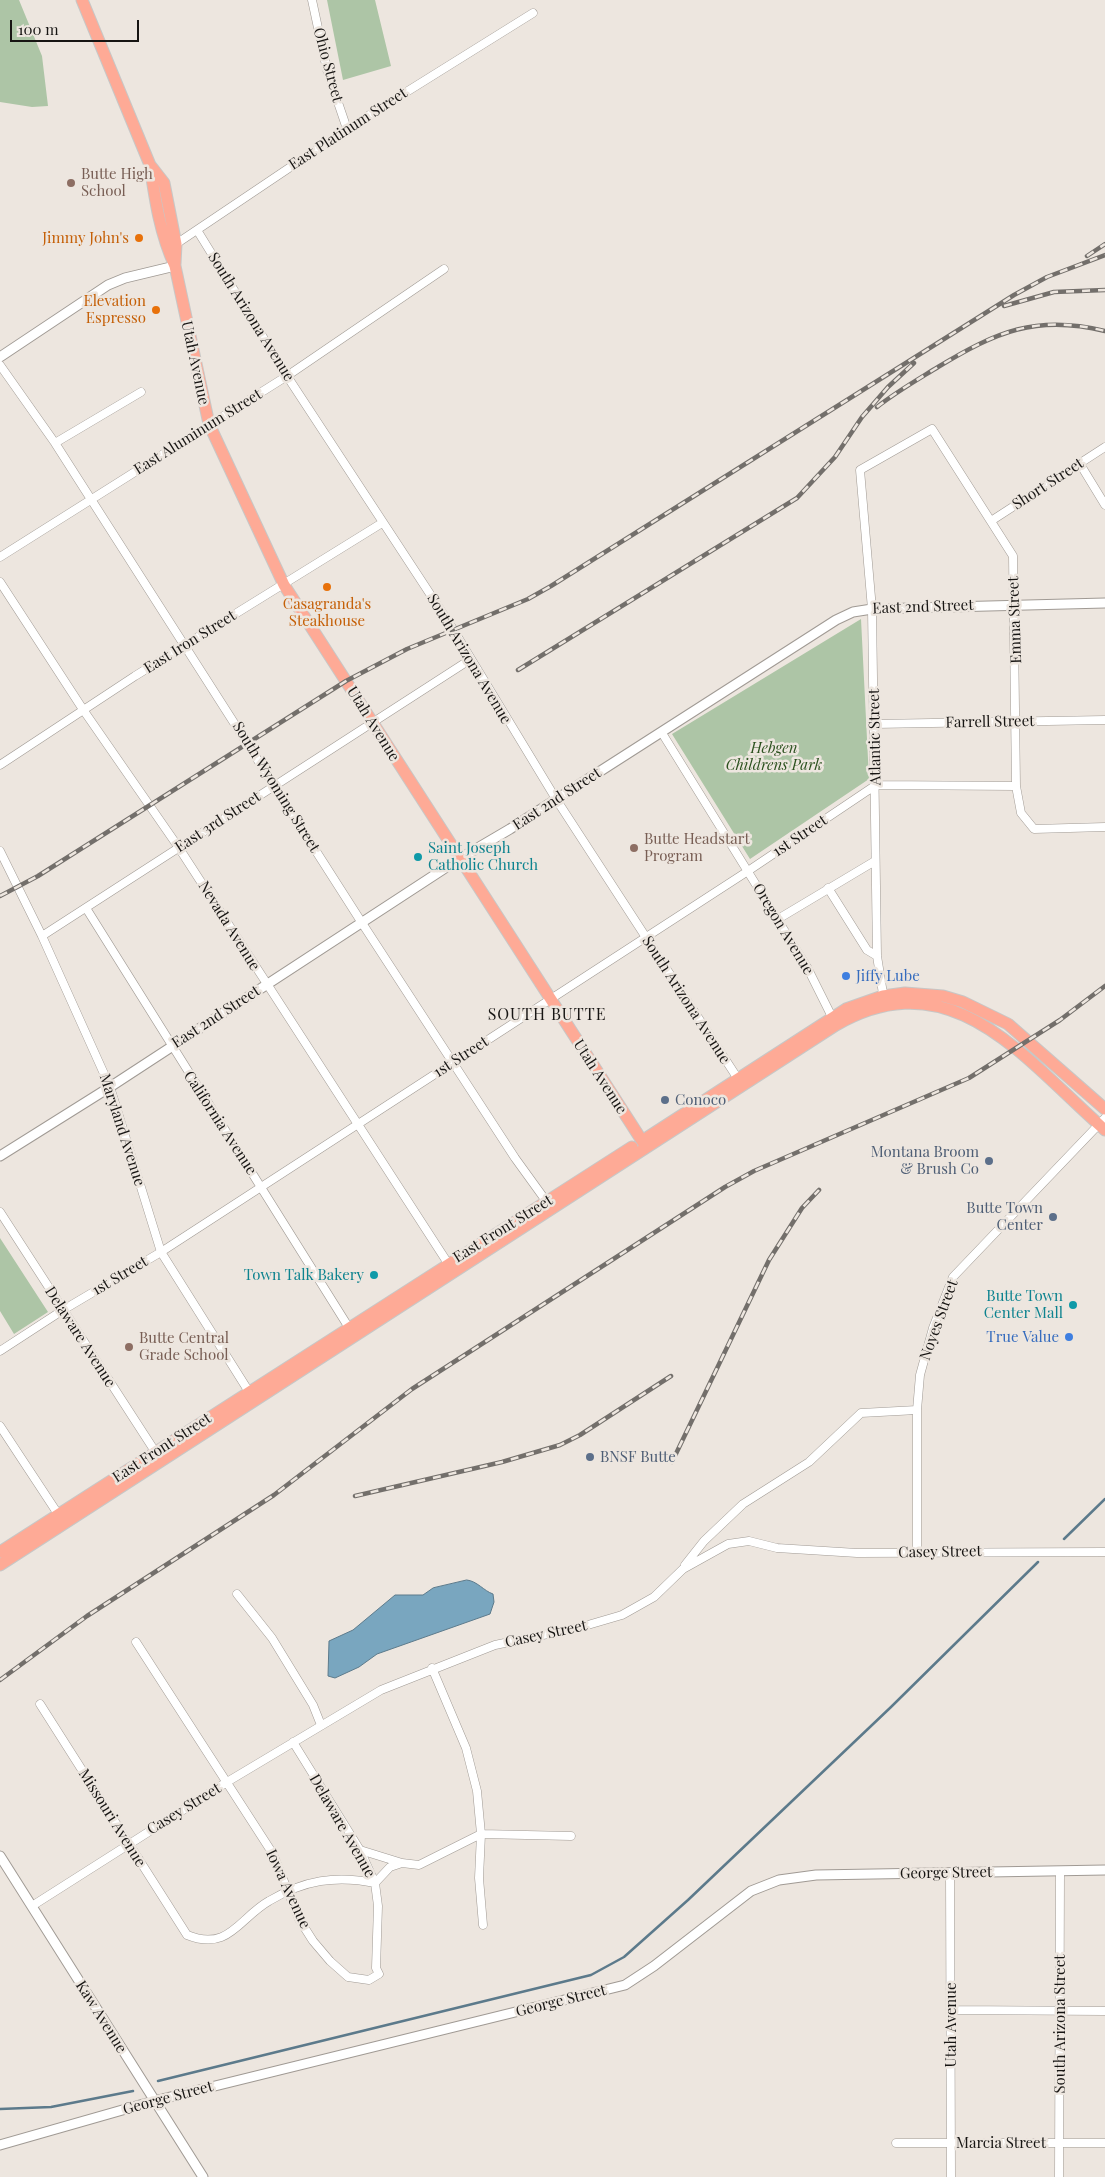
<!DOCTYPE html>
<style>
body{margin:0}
#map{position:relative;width:1105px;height:2177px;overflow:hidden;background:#ede6df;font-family:"Playfair Display",serif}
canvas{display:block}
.scale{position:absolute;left:10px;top:20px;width:129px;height:22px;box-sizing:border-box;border:2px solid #171513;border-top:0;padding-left:6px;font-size:15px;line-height:18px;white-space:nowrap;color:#171513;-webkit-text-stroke:4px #ede6df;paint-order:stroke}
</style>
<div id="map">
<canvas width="1105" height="2177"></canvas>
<div class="scale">100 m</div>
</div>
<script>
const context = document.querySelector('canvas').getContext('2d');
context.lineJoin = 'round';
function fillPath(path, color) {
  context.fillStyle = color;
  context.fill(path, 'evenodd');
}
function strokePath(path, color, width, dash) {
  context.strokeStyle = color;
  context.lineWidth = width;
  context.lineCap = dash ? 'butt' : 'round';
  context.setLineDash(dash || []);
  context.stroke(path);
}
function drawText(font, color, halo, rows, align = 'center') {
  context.font = font + ' "Playfair Display",serif';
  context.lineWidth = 5;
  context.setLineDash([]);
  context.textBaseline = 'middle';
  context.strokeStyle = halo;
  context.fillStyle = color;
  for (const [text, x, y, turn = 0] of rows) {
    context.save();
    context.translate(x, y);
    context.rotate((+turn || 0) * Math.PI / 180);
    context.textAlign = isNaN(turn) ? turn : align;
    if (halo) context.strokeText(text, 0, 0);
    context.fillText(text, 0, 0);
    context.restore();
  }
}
const green = new Path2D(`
 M 0,0 L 19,0 L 42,56 L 48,106 L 32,107 L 0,102 Z
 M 327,0 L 375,0 L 391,66 L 343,80 Z
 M 861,619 L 869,779 L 750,859 L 672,734 Z
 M 0,1238 L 48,1312 L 14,1334 L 0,1311 Z`);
const water = new Path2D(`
 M 467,1580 C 477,1581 484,1591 493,1594 L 494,1602 L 490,1614 L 377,1654 L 359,1667 L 335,1678 L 328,1676 L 329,1641 L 353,1630 L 395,1595 L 423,1595 L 433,1588 Z`);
const stream = new Path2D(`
 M 1064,1539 L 1105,1499
 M 158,2081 L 591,1975 L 624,1957 L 688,1900 L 891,1707 L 1038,1562
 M 0,2109 L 51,2107 L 133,2091`);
const minor = new Path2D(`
 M 312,0 L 327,70 L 347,129
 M 197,230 L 287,376 L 453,629 L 556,799 L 740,1082
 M 173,246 L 347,129 L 533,13
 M 0,365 L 55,443 L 362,923 L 515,1158 L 549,1205
 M 55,443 L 141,392
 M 1080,464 L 1105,505
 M 991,521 L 1105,447
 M 0,557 L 287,376 L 444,269
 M 0,582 L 84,711 L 179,848 L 451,1268
 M 875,724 L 1105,720
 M 662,733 L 807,967 L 834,1021
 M 0,765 L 135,676 L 382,523
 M 0,851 L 42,936 L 110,1087 L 161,1252 L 251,1395
 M 828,888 L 867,950 L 877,956
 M 86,908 L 351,1331
 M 778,919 L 875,861
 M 42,936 L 471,659
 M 884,1000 L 877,956 L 872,609 L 860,470 L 932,429 L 1013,556 L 1016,786 L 1021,813 L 1034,829 L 1105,827
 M 0,1212 L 158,1456
 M 0,1351 L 63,1310 L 161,1252 L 748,871 L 876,785 L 1016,786
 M 0,1426 L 60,1517
 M 917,1552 L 917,1410 L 920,1375 L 933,1328 L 953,1277 L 1105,1118
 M 685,1565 L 704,1541 L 743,1504 L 809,1462 L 861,1413 L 917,1410
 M 237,1594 L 272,1638 L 313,1705 L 321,1725
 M 136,1642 L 273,1854 L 299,1919 L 313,1941 L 330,1961 L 348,1977 L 369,1980 L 379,1974 L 376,1968 L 378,1906 L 375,1883 L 360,1850 L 293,1742
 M 432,1668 L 466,1748 L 477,1791 L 481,1834 L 479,1878 L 483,1925
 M 40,1704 L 187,1935 C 229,1952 239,1918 269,1901 C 304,1880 336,1875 375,1883 L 390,1867 L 402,1863 L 419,1865 L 481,1834 L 571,1836
 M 360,1850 L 402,1863
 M 950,1873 L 951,2177
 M 32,1906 L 227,1782 L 381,1690 L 495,1645 L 581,1627 L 622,1615 L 654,1597 L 683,1569 L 728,1544 L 749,1541 L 777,1548 L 857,1553 L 1105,1552
 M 951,2010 L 1105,2011
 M 896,2143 L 1105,2143
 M 1059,2177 L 1060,1871`);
const tertiary = new Path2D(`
 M 0,357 L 108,285 L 125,278 L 175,266
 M 0,1156 L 110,1087 L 459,859 L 510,829 L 836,620 L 853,612 L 872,609 L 1105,603
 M 0,1856 L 203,2177
 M 0,2145 L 154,2101 L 625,1985 L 654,1966 L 751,1891 L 779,1880 L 816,1875 L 1105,1870`);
const primary = new Path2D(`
 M 82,0 L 150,165 L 164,183 L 176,244 L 175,264
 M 150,165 C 155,199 160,234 175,266 L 209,424 L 284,585 L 646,1147
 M 648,1137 L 846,1009 L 883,996 L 905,993 L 943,996 L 963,1002 L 1008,1024 L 1105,1109
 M 0,1552 L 632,1147
 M 0,1565 L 836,1025 C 953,958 1025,1060 1105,1130`);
const rail = new Path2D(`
 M 1087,256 L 1105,244
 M 1004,306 L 1054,292 L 1105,290
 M 877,407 C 896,392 917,380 938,367 C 996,332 1036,314 1105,331
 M 518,670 L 797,498 L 835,457 L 862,417 L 888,387 L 914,363
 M 0,896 L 38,876 L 346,681 L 407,649 L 528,599 L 551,586 L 1014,295 L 1047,277 L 1105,255
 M 672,1462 L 769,1260 L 802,1208 L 819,1190
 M 355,1496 L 502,1462 L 560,1445 L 580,1435 L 671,1376
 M 0,1680 L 87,1616 L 274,1495 L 412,1389 L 725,1187 L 754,1171 L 969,1078 L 1060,1020 L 1105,986`);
const markers = [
 [71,183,5,"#8d6e63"],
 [139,238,5,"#e8710a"],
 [156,310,5,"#e8710a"],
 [327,587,5,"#e8710a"],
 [634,848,5,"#8d6e63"],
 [418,857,5,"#0f9aa8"],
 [846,976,5,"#3f7fe0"],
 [665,1100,5,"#5c6f8a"],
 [989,1161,5,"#5c6f8a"],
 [1053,1217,5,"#5c6f8a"],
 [374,1275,5,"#0f9aa8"],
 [1073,1305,5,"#0f9aa8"],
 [1069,1337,5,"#3f7fe0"],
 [129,1347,5,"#8d6e63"],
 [590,1457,5,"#5c6f8a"]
];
const streetNames = [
 ["Ohio Street",328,65,75],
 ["East Platinum Street",348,129,-33],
 ["South Arizona Avenue",251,317,58],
 ["Utah Avenue",195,363,78],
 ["East Aluminum Street",198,432,-32],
 ["Short Street",1048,484,-33],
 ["East 2nd Street",923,607,-2],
 ["Emma Street",1015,620,-92],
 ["East Iron Street",190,642,-32],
 ["South Arizona Avenue",469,659,59],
 ["Farrell Street",990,722,-1],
 ["Utah Avenue",373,724,58],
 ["Atlantic Street",875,737,-91],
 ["South Wyoming Street",276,787,58],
 ["East 2nd Street",557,799,-33],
 ["East 3rd Street",218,822,-33],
 ["1st Street",800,836,-34],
 ["Nevada Avenue",229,926,58],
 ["Oregon Avenue",783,929,59],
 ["South Arizona Avenue",686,1000,57],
 ["East 2nd Street",216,1017,-33],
 ["1st Street",461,1057,-33],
 ["Utah Avenue",600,1077,57],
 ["California Avenue",220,1123,57],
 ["Maryland Avenue",122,1130,72],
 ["East Front Street",503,1229,-32],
 ["1st Street",120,1276,-31],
 ["Noyes Street",939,1320,-70],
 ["Delaware Avenue",80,1337,57],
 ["East Front Street",162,1448,-33],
 ["Casey Street",940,1552,-1],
 ["Casey Street",546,1634,-12],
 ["Casey Street",184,1809,-32],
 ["Missouri Avenue",112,1818,58],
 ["Delaware Avenue",342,1826,60],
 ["George Street",946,1873,-1],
 ["Iowa Avenue",288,1889,65],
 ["George Street",561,2001,-14],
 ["Kaw Avenue",101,2017,58],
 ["South Arizona Street",1060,2024,-90],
 ["Utah Avenue",951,2025,-90],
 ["George Street",168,2098,-15],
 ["Marcia Street",1001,2143]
];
const educationNames = [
 ["Butte High",81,174],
 ["School",81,191],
 ["Butte Headstart",644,839],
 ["Program",644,856],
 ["Butte Central",139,1338],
 ["Grade School",139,1355]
];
const foodNames = [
 ["Jimmy John's",129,238],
 ["Elevation",146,301],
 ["Espresso",146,318],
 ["Casagranda's",327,604,"center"],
 ["Steakhouse",327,621,"center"]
];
const parkNames = [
 ["Hebgen",774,748],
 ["Childrens Park",774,765]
];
const cultureNames = [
 ["Saint Joseph",428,848,"left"],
 ["Catholic Church",428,865,"left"],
 ["Town Talk Bakery",364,1275],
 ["Butte Town",1063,1296],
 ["Center Mall",1063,1313]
];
const shopNames = [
 ["Jiffy Lube",856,976],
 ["True Value",1059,1337,"right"]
];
const serviceNames = [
 ["Conoco",675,1100],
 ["Montana Broom",979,1152,"right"],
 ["& Brush Co",979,1169,"right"],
 ["Butte Town",1043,1208,"right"],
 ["Center",1043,1225,"right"],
 ["BNSF Butte",600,1457]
];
const neighbourhoodNames = [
 ["SOUTH BUTTE",547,1015]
];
fillPath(green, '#adc5a6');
fillPath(water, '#79a6bf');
strokePath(water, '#5c7a8b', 1);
strokePath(stream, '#5c7a8b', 2.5);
strokePath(minor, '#a09a94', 9);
strokePath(tertiary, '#a09a94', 11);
strokePath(primary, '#c7c7c6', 13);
strokePath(minor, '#fff', 8);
strokePath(tertiary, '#fff', 9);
strokePath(primary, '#feaa96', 11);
strokePath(rail, '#736f6b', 4.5);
strokePath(rail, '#ede6df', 2.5, [8]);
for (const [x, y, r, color] of markers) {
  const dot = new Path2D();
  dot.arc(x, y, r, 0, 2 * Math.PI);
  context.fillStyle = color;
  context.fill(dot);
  strokePath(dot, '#ede6df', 2);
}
drawText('15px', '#171513', '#ede6df', streetNames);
drawText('15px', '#785e54', '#ede6df', educationNames, 'left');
drawText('15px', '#c56008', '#ede6df', foodNames, 'right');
drawText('italic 15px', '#2b511e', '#ede6df', parkNames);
drawText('15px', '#0d838f', '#ede6df', cultureNames, 'right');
drawText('15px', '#366cbe', '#ede6df', shopNames, 'left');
drawText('15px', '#4e5e75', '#ede6df', serviceNames, 'left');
context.letterSpacing = '1px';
drawText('16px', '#171513', '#ede6df', neighbourhoodNames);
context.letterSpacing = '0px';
</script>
